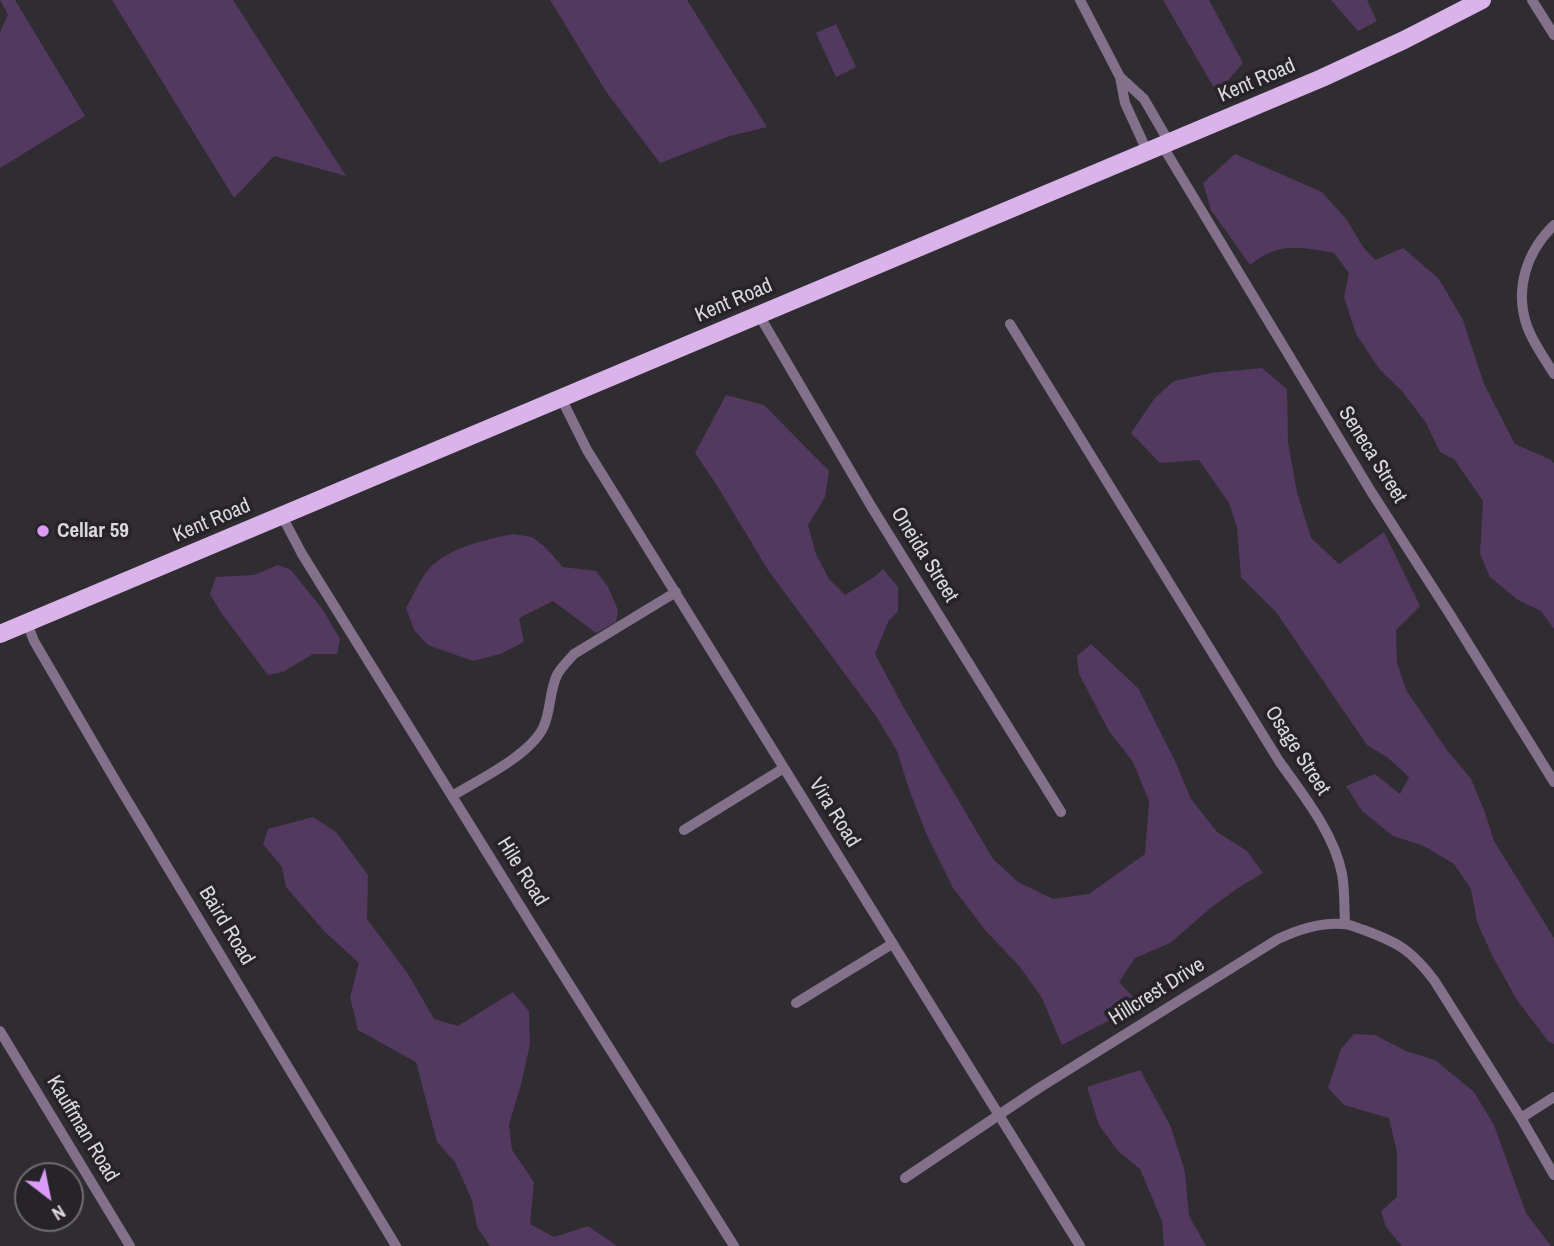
<!DOCTYPE html>
<style>
body{margin:0}
#map{position:relative;width:1554px;height:1246px;overflow:hidden;background:#302d32;font-family:"Archivo Narrow",sans-serif}
canvas{display:block}
.north{position:absolute;left:14px;top:1162px;width:70px;height:70px;box-sizing:border-box;background:#262428;border:2px solid #6e6c70;border-radius:50%;rotate:148deg;font-size:19px;font-weight:700;line-height:28px;text-align:center;color:#dad8db}
.north::after{content:'';display:block;margin:auto;width:24px;height:32px;background:#da9af6;clip-path:polygon(50% 0,100% 100%,50% 72%,0 100%)}
</style>
<div id="map">
<canvas width="1554" height="1246"></canvas>
<div class="north">N</div>
</div>
<script>
const context = document.querySelector('canvas').getContext('2d');
context.lineJoin = 'round';
function fillPath(path, color) {
  context.fillStyle = color;
  context.fill(path, 'evenodd');
}
function strokePath(path, color, width, dash) {
  context.strokeStyle = color;
  context.lineWidth = width;
  context.lineCap = dash ? 'butt' : 'round';
  context.setLineDash(dash || []);
  context.stroke(path);
}
function drawText(font, color, halo, rows, align = 'center') {
  context.font = font + ' "Archivo Narrow",sans-serif';
  context.lineWidth = 7;
  context.setLineDash([]);
  context.textBaseline = 'middle';
  context.strokeStyle = halo;
  context.fillStyle = color;
  for (const [text, x, y, turn = 0] of rows) {
    context.save();
    context.translate(x, y);
    context.rotate((+turn || 0) * Math.PI / 180);
    context.textAlign = isNaN(turn) ? turn : align;
    if (halo) context.strokeText(text, 0, 0);
    context.fillText(text, 0, 0);
    context.restore();
  }
}
const green = new Path2D(`
 M 0,0 L 15,0 L 85,116 L 0,168 L 0,32 L 8,15 Z
 M 112,0 L 233,0 L 346,176 L 274,156 L 234,198 Z
 M 550,0 L 687,0 L 767,127 L 730,136 L 660,163 L 607,93 Z
 M 1163,0 L 1209,0 L 1243,63 L 1217,93 Z
 M 1331,0 L 1367,0 L 1377,21 L 1358,31 Z
 M 836,24 L 856,67 L 836,77 L 816,33 Z
 M 1235,154 L 1322,192 L 1347,220 L 1363,247 L 1375,260 L 1403,248 L 1439,279 L 1463,320 L 1484,384 L 1515,444 L 1551,460 L 1554,463 L 1554,629 L 1541,611 L 1518,600 L 1490,577 L 1480,554 L 1483,501 L 1454,459 L 1440,452 L 1426,423 L 1402,391 L 1380,370 L 1356,334 L 1344,297 L 1349,273 L 1334,253 C 1301,247 1279,241 1250,265 L 1211,210 L 1203,183 Z
 M 1262,368 L 1287,389 L 1288,442 L 1297,492 L 1311,538 L 1339,564 L 1384,532 L 1420,606 L 1396,630 L 1397,662 L 1406,690 L 1447,750 L 1471,779 L 1484,810 L 1494,841 L 1554,938 L 1554,1044 L 1548,1041 L 1517,1000 L 1493,957 L 1477,922 L 1471,889 L 1454,864 L 1424,846 L 1393,836 L 1362,811 L 1346,786 L 1375,774 L 1400,794 L 1409,777 L 1387,757 L 1367,745 L 1276,612 L 1241,577 L 1237,527 L 1229,503 L 1199,460 L 1160,463 L 1131,433 L 1155,398 L 1174,381 L 1211,373 Z
 M 726,395 L 764,405 L 829,471 L 825,497 L 808,525 L 816,554 L 829,579 L 845,595 L 874,577 L 883,569 L 898,587 L 898,611 L 888,622 L 875,654 L 901,703 L 993,859 L 1018,882 L 1053,899 L 1089,894 L 1145,854 L 1149,801 L 1133,762 L 1109,731 L 1079,674 L 1077,656 L 1091,644 L 1138,688 L 1175,761 L 1191,799 L 1217,832 L 1247,851 L 1263,873 L 1238,888 L 1212,907 L 1170,943 L 1135,958 L 1119,982 L 1140,1004 L 1062,1045 L 1042,998 L 1020,967 L 986,931 L 953,888 L 926,833 L 910,792 L 897,751 L 876,716 L 768,570 L 718,487 L 695,453 Z
 M 513,534 L 532,537 L 545,547 L 563,567 L 596,571 L 608,587 L 618,610 L 616,622 L 596,633 L 553,601 L 519,618 L 524,642 L 500,654 L 473,661 L 428,645 L 414,630 L 406,608 C 413,596 419,581 428,570 C 448,547 485,540 513,534 Z
 M 278,565 L 291,570 L 323,610 L 340,639 L 337,654 L 313,654 L 283,672 L 268,675 L 222,614 L 210,594 L 216,577 L 254,575 Z
 M 313,817 L 336,832 L 368,875 L 367,919 L 408,974 L 434,1019 L 458,1026 L 513,992 L 529,1011 L 530,1044 L 521,1084 L 509,1125 L 512,1150 L 534,1182 L 530,1224 L 554,1237 L 588,1226 L 617,1246 L 490,1246 L 477,1227 L 472,1200 L 455,1162 L 437,1142 L 416,1062 L 358,1030 L 350,997 L 359,963 L 325,932 L 286,887 L 282,867 L 263,844 L 268,829 Z
 M 1354,1034 L 1375,1035 L 1406,1051 L 1435,1060 L 1474,1092 L 1494,1125 L 1526,1213 L 1551,1246 L 1402,1246 L 1386,1227 L 1381,1211 L 1397,1197 L 1397,1152 L 1389,1118 L 1344,1105 L 1328,1088 L 1341,1049 Z
 M 1140,1070 L 1171,1127 L 1185,1172 L 1189,1216 L 1206,1246 L 1164,1246 L 1162,1221 L 1140,1169 L 1118,1151 L 1099,1125 L 1087,1087 Z`);
const street = new Path2D(`
 M 1080,0 L 1120,77 L 1125,103 L 1147,151
 M 1532,0 L 1554,35
 M 1120,77 L 1144,99 L 1169,142
 M 1162,145 L 1372,493 L 1451,616 L 1554,782
 M 1554,225 C 1527,251 1514,289 1527,326 C 1533,343 1545,359 1554,374
 M 759,315 L 871,506 L 1061,812
 M 1010,324 L 1279,761 C 1303,795 1334,833 1342,874 C 1345,890 1344,907 1345,923
 M 561,398 L 587,450 L 1080,1246
 M 282,516 L 302,554 L 535,930 L 734,1246
 M 27,623 L 34,641 L 118,785 L 396,1246
 M 452,796 C 478,780 529,756 543,728 C 551,712 549,692 557,675 C 561,667 568,661 574,654 L 676,592
 M 684,830 L 784,768
 M 796,1003 L 892,944
 M 0,1031 L 130,1246
 M 1521,1118 L 1554,1097
 M 905,1178 L 1039,1088 L 1278,939 C 1297,930 1321,922 1343,924 C 1350,924 1357,928 1364,930 C 1399,943 1411,950 1434,980 L 1521,1118 L 1554,1175`);
const primary = new Path2D(`
 M 0,634 L 1322,78 L 1404,40 L 1482,0`);
const markers = [
 [43,531,7,"#da9af6"]
];
const streetNames = [
 ["Kent Road",1257,81,-23],
 ["Kent Road",734,301,-23],
 ["Seneca Street",1372,455,58],
 ["Kent Road",212,521,-23],
 ["Oneida Street",924,555,58],
 ["Osage Street",1297,751,57],
 ["Vira Road",834,813,58],
 ["Hile Road",522,872,58],
 ["Baird Road",226,926,59],
 ["Hillcrest Drive",1157,992,-32],
 ["Kauffman Road",82,1129,59]
];
const poiNames = [
 ["Cellar 59",57,531]
];
fillPath(green, '#53385f');
strokePath(street, '#83718c', 10);
strokePath(primary, '#d9b3ea', 18);
for (const [x, y, r, color] of markers) {
  const dot = new Path2D();
  dot.arc(x, y, r, 0, 2 * Math.PI);
  context.fillStyle = color;
  context.fill(dot);
  strokePath(dot, '#262428', 2.5);
}
drawText('21px', '#dad8db', '#262428', streetNames);
drawText('bold 21px', '#dad8db', '#262428', poiNames, 'left');
</script>
